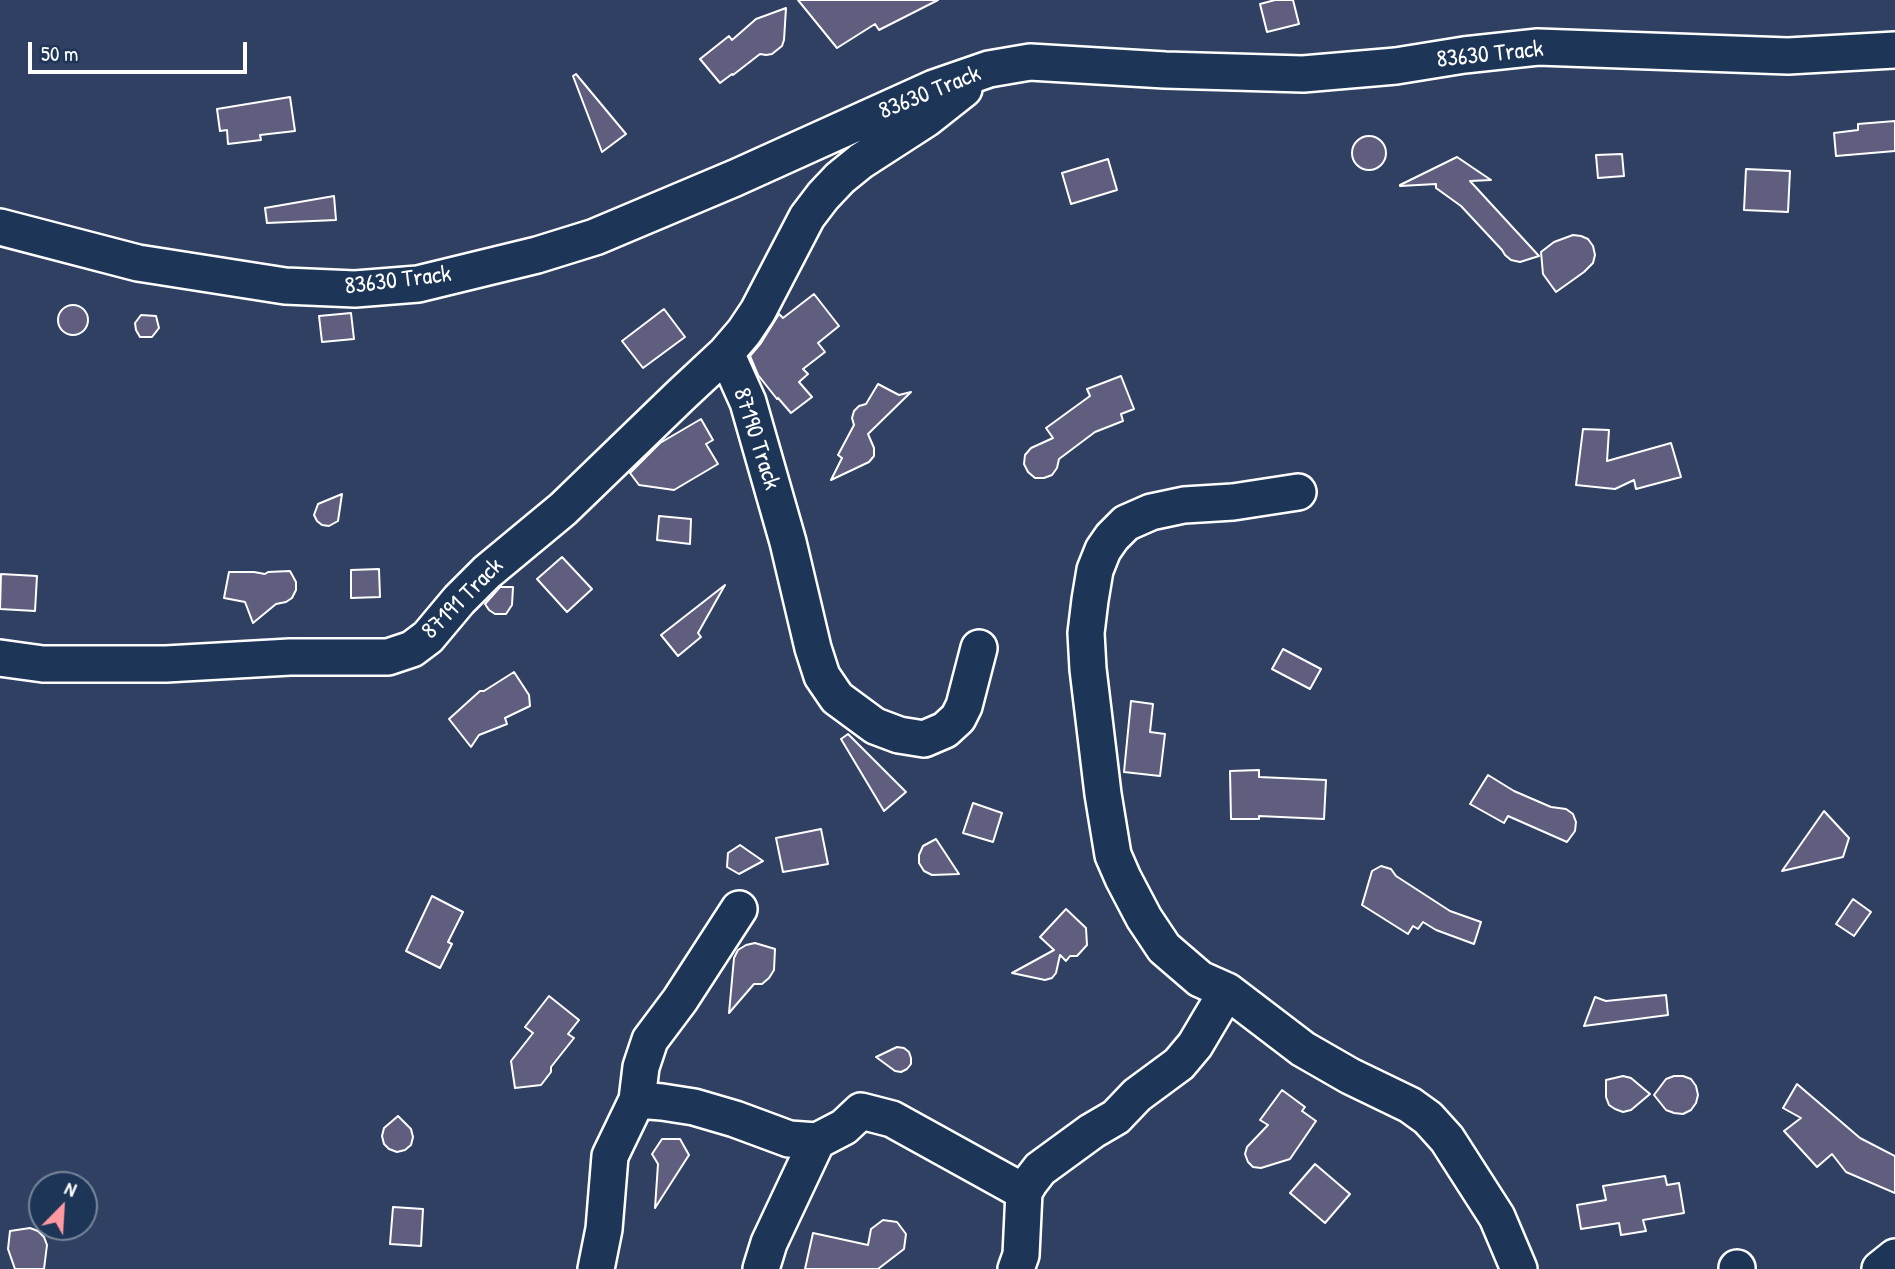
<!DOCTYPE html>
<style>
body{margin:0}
#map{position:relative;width:1895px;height:1269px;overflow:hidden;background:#304062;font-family:"Patrick Hand",sans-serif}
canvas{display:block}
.north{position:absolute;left:28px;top:1171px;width:70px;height:70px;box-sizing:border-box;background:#1d3557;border:2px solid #77869a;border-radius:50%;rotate:24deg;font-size:19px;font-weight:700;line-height:28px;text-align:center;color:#fff}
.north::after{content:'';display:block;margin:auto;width:24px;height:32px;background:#ff9aa2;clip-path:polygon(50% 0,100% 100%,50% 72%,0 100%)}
.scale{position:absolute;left:28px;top:42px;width:219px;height:32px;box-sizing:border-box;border:4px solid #fff;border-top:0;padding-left:9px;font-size:21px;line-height:24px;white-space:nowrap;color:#fff;-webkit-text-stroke:5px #1d3557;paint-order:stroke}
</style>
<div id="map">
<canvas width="1895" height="1269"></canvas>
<div class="north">N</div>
<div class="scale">50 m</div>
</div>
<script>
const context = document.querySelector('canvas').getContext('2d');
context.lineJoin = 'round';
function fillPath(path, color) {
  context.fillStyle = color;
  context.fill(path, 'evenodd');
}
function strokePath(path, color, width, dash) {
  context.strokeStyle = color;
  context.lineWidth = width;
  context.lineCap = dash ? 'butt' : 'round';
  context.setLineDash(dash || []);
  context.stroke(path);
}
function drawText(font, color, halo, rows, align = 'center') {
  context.font = font + ' "Patrick Hand",sans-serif';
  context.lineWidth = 6;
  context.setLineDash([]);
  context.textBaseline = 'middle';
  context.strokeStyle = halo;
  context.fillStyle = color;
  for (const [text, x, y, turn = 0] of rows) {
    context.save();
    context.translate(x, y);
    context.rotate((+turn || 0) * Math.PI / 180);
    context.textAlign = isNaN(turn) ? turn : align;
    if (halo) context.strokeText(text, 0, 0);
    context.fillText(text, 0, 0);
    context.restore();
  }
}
const building = new Path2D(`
 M 798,0 L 938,0 L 879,30 L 875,24 L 837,48 Z
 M 1275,0 L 1293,0 L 1299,24 L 1267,32 L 1260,4 Z
 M 786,8 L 784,40 L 782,46 L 772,54 L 766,55 L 760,54 L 733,75 L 732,74 L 720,83 L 700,59 L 729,36 L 732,40 L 756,19 Z
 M 576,74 L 626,134 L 602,152 L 573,76 Z
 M 290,97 L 295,131 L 260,135 L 261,140 L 228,144 L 227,130 L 220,131 L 217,109 Z
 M 1895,121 L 1895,151 L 1836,156 L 1834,133 L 1858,130 L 1858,124 Z
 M1352 153a17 17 0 1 1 34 0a17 17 0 1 1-34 0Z
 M 1622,154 L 1624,176 L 1598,178 L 1596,155 Z
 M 1457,157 L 1491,180 L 1470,181 L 1539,256 L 1520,262 L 1511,260 L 1505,255 L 1502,250 L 1461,206 L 1436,188 L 1436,184 L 1400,186 L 1400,185 Z
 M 1108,159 L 1117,190 L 1071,204 L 1062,173 Z
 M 1746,169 L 1790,171 L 1788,212 L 1744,210 Z
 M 334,196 L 336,220 L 267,223 L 265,208 Z
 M 1573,235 L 1581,236 L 1588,239 L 1593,246 L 1595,255 L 1593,263 L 1584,272 L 1556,292 L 1543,274 L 1541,252 L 1554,242 Z
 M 814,294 L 839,326 L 818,343 L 825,352 L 803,369 L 808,374 L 799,382 L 812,397 L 791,413 L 778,398 L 777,399 L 758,375 L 750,356 L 761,343 L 779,314 L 783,318 Z
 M58 320a15 15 0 1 1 30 0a15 15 0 1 1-30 0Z
 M 664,309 L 685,337 L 643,368 L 622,341 Z
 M 351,313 L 354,339 L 322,342 L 319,316 Z
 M 141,315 L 156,316 L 159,328 L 152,337 L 140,337 L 136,330 L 135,323 Z
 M 1121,376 L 1134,409 L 1121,414 L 1123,421 L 1095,432 L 1059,459 L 1057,468 L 1052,475 L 1044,478 L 1035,478 L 1028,472 L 1024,464 L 1025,455 L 1031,448 L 1053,438 L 1046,428 L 1090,396 L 1087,389 Z
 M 878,384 L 899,395 L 911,392 L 868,434 L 874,448 L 874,456 L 869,462 L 831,480 L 842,458 L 838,455 L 854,425 L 852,418 L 854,411 L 859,406 L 866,404 Z
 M 701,419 L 713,440 L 706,444 L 718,464 L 674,490 L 639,485 L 630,473 L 660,443 Z
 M 1583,429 L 1609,430 L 1607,461 L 1671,443 L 1681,477 L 1636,489 L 1634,480 L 1615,489 L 1576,485 Z
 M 342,494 L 338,521 L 329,526 L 322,525 L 317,521 L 314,515 L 318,504 Z
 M 659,516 L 691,519 L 690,544 L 657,540 Z
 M 562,557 L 592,589 L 567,612 L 537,579 Z
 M 379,569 L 380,597 L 351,598 L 351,570 Z
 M 290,571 L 296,582 L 296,590 L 292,598 L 286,602 L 276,604 L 253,623 L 245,602 L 224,598 L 229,572 L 254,572 L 265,574 L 268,572 Z
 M 1,574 L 37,576 L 35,611 L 0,609 Z
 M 725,585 L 698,633 L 701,637 L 678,656 L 661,635 Z
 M 500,587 L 513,587 L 512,605 L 506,614 L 495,614 L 489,610 L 485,604 Z
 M 1283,649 L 1321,669 L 1310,689 L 1272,669 Z
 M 514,672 L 529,695 L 530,706 L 505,718 L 507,724 L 479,735 L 471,747 L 449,719 L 480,691 L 484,691 Z
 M 1131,701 L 1153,704 L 1150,732 L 1165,734 L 1160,776 L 1124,772 Z
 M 848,734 L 906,792 L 884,811 L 841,739 Z
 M 1259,770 L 1259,777 L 1326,780 L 1324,819 L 1259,816 L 1259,819 L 1231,819 L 1230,771 Z
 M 1488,775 L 1514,791 L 1551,807 L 1566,809 L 1573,814 L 1576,822 L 1575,831 L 1567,842 L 1508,816 L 1504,823 L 1470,804 Z
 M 973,803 L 1002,813 L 993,842 L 963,833 Z
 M 1824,811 L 1849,838 L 1843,857 L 1782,871 Z
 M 821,829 L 828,864 L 783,872 L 776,838 Z
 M 936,839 L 959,874 L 932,875 L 924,871 L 919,863 L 919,855 L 923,846 Z
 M 740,845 L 763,861 L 739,874 L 727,867 L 728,853 Z
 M 1381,866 L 1391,869 L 1396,876 L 1450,911 L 1481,922 L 1474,944 L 1436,930 L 1423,922 L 1418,929 L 1413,926 L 1408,934 L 1362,905 L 1372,871 Z
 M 432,896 L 463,912 L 448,942 L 452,944 L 440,968 L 406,951 Z
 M 1853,899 L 1871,912 L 1854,936 L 1836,924 Z
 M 1066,909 L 1086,928 L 1087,945 L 1077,956 L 1070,956 L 1066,961 L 1060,955 L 1056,973 L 1052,978 L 1045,980 L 1012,973 L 1054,950 L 1040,937 Z
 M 755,943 L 775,949 L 774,970 L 769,978 L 762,984 L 754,984 L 729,1013 L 734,958 L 738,950 L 746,945 Z
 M 1666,995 L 1668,1015 L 1584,1026 L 1595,997 L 1606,1001 Z
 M 549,996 L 579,1020 L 568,1034 L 574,1038 L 551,1067 L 551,1072 L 541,1085 L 515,1088 L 511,1061 L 533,1033 L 525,1027 Z
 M 897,1047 L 904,1048 L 909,1052 L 911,1058 L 911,1064 L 907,1069 L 901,1072 L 895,1071 L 876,1057 Z
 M 1623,1076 L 1631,1078 L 1650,1094 L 1631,1110 L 1623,1112 L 1615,1109 L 1609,1105 L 1606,1097 L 1606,1080 Z
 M 1674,1076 L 1683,1076 L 1691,1079 L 1696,1086 L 1698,1095 L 1696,1103 L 1691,1110 L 1683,1114 L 1674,1113 L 1666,1110 L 1654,1095 L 1666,1079 Z
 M 1797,1084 L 1860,1138 L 1895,1156 L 1895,1193 L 1846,1172 L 1832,1154 L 1817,1167 L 1784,1131 L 1801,1118 L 1783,1108 Z
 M 1282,1090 L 1305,1107 L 1302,1111 L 1316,1121 L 1290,1159 L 1261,1168 L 1253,1167 L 1248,1162 L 1245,1154 L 1247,1147 L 1268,1125 L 1260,1120 Z
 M 398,1116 L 411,1129 L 413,1137 L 411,1145 L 405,1150 L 397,1152 L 389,1149 L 384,1144 L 382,1136 L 384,1128 Z
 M 662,1139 L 680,1139 L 689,1155 L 655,1208 L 658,1164 L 652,1154 Z
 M 1315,1164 L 1350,1194 L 1325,1223 L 1290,1193 Z
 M 1665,1176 L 1667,1185 L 1679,1183 L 1684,1213 L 1643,1220 L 1646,1231 L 1621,1235 L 1619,1223 L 1581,1229 L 1577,1205 L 1606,1200 L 1603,1186 Z
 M 393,1207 L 423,1209 L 421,1246 L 390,1244 Z
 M 883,1220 L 897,1222 L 906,1234 L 904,1249 L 878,1269 L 805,1269 L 813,1233 L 868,1245 L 871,1229 Z
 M 30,1228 L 38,1231 L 44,1237 L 47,1245 L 44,1269 L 15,1269 L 8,1249 L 10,1231 Z`);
const minor = new Path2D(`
 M 0,227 L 138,263 L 285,286 L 355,289 L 418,284 L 537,255 L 595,237 L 735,178 L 934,88 L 989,69 L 1030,62 L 1165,70 L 1303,74 L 1396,66 L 1464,55 L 1538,47 L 1788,56 L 1895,50
 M 726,353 L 748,402 L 788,542 L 813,648 L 822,676 L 837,698 L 875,726 L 899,735 L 924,739 L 945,730 L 958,718 L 964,706 L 979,648
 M 0,658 L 43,664 L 166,664 L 290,657 L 388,657 L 412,649 L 428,637 L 459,600 L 487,572 L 563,509 L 681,395 L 726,353 L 744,332 L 758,311 L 807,217 L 823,196 L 840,178 L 861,161 L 926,119 L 964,89
 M 739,909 L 680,1000 L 650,1040 L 641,1067 L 637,1100 L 662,1102 L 694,1107 L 735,1119 L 789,1139 L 817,1141 L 844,1127 L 861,1111 L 892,1119 L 1024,1192
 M 1227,991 L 1200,979 L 1164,948 L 1144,918 L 1123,878 L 1113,855 L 1103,794 L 1088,669 L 1086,633 L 1090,600 L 1095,570 L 1103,550 L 1112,537 L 1126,523 L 1151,512 L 1184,505 L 1233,502 L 1298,492
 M 1737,1268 L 1737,1269
 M 596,1269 L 604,1229 L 610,1156 L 637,1100
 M 761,1269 L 769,1243 L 817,1141
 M 1016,1269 L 1021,1255 L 1024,1192 L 1030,1182 L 1040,1169 L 1092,1131 L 1116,1117 L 1137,1095 L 1179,1064 L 1195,1045 L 1227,991 L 1303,1049 L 1350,1076 L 1410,1105 L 1428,1118 L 1447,1139 L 1497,1217 L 1519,1269
 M 1880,1269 L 1895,1257`);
const streetNames = [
 ["83630 Track",1490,55,-6],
 ["83630 Track",930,93,-22],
 ["83630 Track",398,281,-7],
 ["87190 Track",756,439,72],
 ["87191 Track",463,599,-45]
];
fillPath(building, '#5f5e7f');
strokePath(building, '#fff', 2);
strokePath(minor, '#fff', 40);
strokePath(minor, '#1d3557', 35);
drawText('24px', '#fff', '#1d3557', streetNames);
</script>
